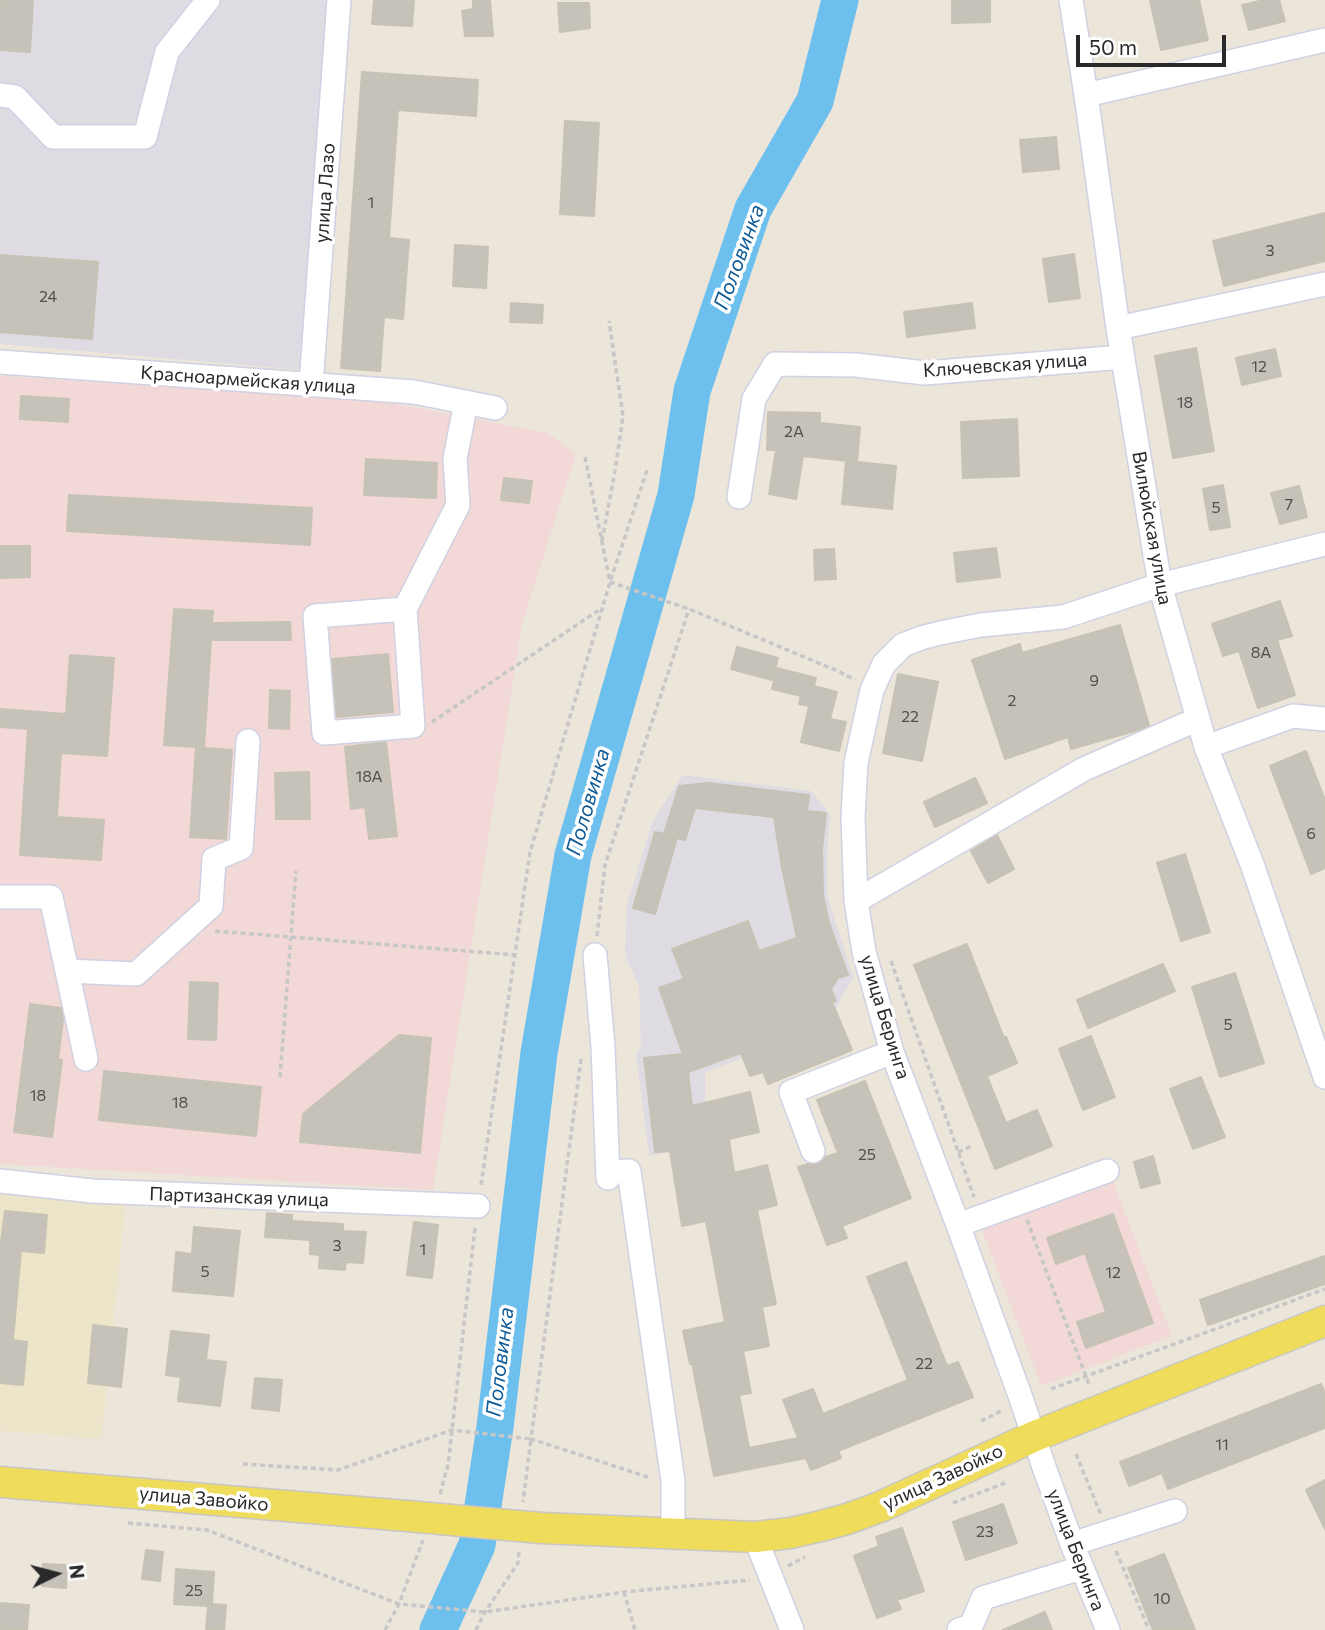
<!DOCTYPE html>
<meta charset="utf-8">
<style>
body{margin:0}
#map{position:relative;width:1325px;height:1630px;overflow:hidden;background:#ebe5da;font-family:Commissioner,sans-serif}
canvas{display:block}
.north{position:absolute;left:21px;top:1539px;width:70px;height:70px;-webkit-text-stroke:5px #fff;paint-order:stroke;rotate:84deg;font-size:19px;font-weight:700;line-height:28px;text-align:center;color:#292929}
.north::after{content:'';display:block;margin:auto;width:24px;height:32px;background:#292929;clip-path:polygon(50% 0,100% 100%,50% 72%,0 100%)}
.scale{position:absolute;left:1076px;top:35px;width:150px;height:32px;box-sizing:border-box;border:4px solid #292929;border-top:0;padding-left:9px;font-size:21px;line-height:24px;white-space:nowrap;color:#292929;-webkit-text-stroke:5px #fff;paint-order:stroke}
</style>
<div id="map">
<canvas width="1325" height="1630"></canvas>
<div class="north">N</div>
<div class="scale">50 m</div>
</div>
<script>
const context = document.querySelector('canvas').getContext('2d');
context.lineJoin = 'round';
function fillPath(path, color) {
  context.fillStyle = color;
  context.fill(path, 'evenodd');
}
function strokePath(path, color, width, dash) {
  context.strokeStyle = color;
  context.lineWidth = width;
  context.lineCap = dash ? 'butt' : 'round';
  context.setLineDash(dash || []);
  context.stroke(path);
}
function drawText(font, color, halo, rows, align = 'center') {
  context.font = font + ' Commissioner,sans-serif';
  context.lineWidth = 7;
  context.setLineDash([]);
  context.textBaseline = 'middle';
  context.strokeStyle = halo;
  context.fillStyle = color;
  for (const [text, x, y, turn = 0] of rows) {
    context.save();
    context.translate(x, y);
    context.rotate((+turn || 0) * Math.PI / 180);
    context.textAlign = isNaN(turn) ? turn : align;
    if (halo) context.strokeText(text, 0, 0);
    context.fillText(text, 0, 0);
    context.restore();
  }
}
const industrial = new Path2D(`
 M 0,0 L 327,0 L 305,370 L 0,344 Z
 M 683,775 L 811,791 L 830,814 L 827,852 L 827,895 L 853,977 L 826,1027 L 705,1072 L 706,1148 L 649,1155 L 636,1053 L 641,1046 L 639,986 L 625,955 L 627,905 L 652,822 Z`);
const education = new Path2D(`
 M 0,1190 L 126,1200 L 113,1327 L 127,1329 L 121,1387 L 107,1386 L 101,1439 L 0,1431 Z`);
const medical = new Path2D(`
 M 0,376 L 370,399 L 548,433 L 576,454 L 522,624 L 433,1190 L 0,1164 Z
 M 1113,1181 L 1172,1336 L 1041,1386 L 982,1230 Z`);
const river = new Path2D(`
 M 438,1630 L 477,1545 L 495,1427 L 539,1053 L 573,855 L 676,495 L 692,391 L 753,209 L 815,101 L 840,0`);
const building = new Path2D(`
 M 0,0 L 33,0 L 30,52 L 0,50 Z
 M 374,0 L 414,0 L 412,26 L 372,24 Z
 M 473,0 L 490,0 L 493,36 L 465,36 L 462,11 L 473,9 Z
 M 952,0 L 990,0 L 990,22 L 952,23 Z
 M 1150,0 L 1199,0 L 1208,40 L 1161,50 Z
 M 1264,0 L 1279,0 L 1285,21 L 1249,30 L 1242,5 Z
 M 558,3 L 589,3 L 590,28 L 560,32 Z
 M 362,72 L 478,80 L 476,116 L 398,110 L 389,238 L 409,240 L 403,319 L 384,317 L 380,371 L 341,368 Z
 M 565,121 L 599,123 L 594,216 L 560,214 Z
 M 1056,137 L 1059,169 L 1023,172 L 1020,140 Z
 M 1325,213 L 1325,261 L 1224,286 L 1213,241 Z
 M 455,245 L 488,247 L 486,288 L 453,286 Z
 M 1074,254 L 1080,298 L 1049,302 L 1043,259 Z
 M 0,255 L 98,262 L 92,339 L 0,332 Z
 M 511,303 L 543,305 L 542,323 L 510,322 Z
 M 972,303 L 975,328 L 907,337 L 904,312 Z
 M 1196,348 L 1214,451 L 1173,458 L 1155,356 Z
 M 1275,349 L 1281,376 L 1242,385 L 1236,358 Z
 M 21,396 L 69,399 L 68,422 L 20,419 Z
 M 768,412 L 820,413 L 820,423 L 860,427 L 857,462 L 803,456 L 796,499 L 769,494 L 776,450 L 767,450 Z
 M 1017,419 L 1019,476 L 963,478 L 961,422 Z
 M 366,459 L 437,463 L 436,498 L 364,495 Z
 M 846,461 L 896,466 L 892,509 L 842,504 Z
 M 504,478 L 532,481 L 529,503 L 501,500 Z
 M 1223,485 L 1230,527 L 1210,530 L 1203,489 Z
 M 1299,486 L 1307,517 L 1280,524 L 1271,493 Z
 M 69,495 L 312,508 L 310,545 L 67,531 Z
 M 0,546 L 30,546 L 30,577 L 0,578 Z
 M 996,548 L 1000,577 L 957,582 L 954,553 Z
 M 834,549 L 836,579 L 815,580 L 814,550 Z
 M 1280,601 L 1292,636 L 1277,640 L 1295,695 L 1258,708 L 1239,651 L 1223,656 L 1212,624 Z
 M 174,609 L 213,611 L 212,623 L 290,622 L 291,640 L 211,640 L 204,748 L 232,750 L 226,839 L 190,837 L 196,747 L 164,745 Z
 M 1120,625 L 1149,725 L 1138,730 L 1071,749 L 1068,737 L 1005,759 L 972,660 L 1020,644 L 1022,653 Z
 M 737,647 L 778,658 L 772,680 L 731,669 Z
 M 388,654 L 393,712 L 337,717 L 332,659 Z
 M 70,655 L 114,658 L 107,756 L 61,753 L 57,817 L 104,820 L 101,860 L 20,855 L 28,729 L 0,727 L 0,709 L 66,714 Z
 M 777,668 L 816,678 L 814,686 L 837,692 L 830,719 L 846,722 L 839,751 L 801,742 L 809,706 L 799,704 L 801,696 L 772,689 Z
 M 898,674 L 938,682 L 922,761 L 883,753 Z
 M 270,690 L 290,691 L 289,729 L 269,728 Z
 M 386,742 L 397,836 L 369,839 L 365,807 L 351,809 L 345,747 Z
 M 1306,751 L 1325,800 L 1325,868 L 1311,874 L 1270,766 Z
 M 309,772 L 310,819 L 276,819 L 275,773 Z
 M 975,778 L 987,803 L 935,827 L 924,802 Z
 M 708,783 L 809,795 L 807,811 L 826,813 L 822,850 L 823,895 L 829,923 L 848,975 L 838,978 L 831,989 L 836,1001 L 832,1002 L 852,1050 L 768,1084 L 763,1072 L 750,1076 L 741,1053 L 688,1072 L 692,1106 L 750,1092 L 759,1132 L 729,1139 L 734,1173 L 767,1165 L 777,1205 L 757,1210 L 776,1304 L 762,1307 L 769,1346 L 743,1351 L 751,1393 L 739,1395 L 749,1448 L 798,1438 L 783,1400 L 813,1389 L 823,1414 L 908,1380 L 867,1277 L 906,1262 L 947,1366 L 958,1362 L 973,1397 L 838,1451 L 841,1458 L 811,1470 L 806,1458 L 714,1476 L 692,1363 L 690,1364 L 683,1331 L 725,1322 L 706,1221 L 682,1226 L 670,1151 L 655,1152 L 644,1058 L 683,1054 L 659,988 L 684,979 L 672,949 L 748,921 L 759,951 L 797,938 L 782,868 L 774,817 L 695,808 L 685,840 L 666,835 L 677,838 L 655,914 L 633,908 L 655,832 L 664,834 L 679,786 Z
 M 997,835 L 1014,869 L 988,883 L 971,851 Z
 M 1185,854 L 1210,932 L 1181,941 L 1157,863 Z
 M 967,944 L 1004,1038 L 1006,1037 L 1017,1063 L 987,1076 L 1006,1123 L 1037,1110 L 1052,1146 L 995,1169 L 914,965 Z
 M 1163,964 L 1175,991 L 1088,1028 L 1077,1000 Z
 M 1235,973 L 1264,1063 L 1220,1077 L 1192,987 Z
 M 190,982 L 218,983 L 216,1040 L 188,1039 Z
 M 30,1004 L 61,1008 L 63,1020 L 58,1059 L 62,1060 L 52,1137 L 14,1132 Z
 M 399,1035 L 431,1038 L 420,1153 L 300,1142 L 303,1114 Z
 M 1091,1036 L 1115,1097 L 1083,1110 L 1059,1049 Z
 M 104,1071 L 261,1087 L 256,1136 L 99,1120 Z
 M 1201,1077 L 1225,1137 L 1193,1149 L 1170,1089 Z
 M 865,1081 L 911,1198 L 842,1226 L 847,1238 L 827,1245 L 798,1167 L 808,1164 L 817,1164 L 825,1157 L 838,1153 L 817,1100 Z
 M 1153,1156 L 1160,1183 L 1141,1188 L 1134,1162 Z
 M 5,1211 L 47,1215 L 44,1253 L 21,1251 L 13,1340 L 27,1342 L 23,1385 L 0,1383 L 0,1249 Z
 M 267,1213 L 292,1215 L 292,1221 L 343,1224 L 343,1231 L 366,1232 L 363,1263 L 346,1262 L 345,1270 L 319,1268 L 320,1255 L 310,1254 L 310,1240 L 265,1237 Z
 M 1113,1214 L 1153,1323 L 1086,1348 L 1077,1322 L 1106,1312 L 1085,1253 L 1056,1264 L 1047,1238 Z
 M 414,1222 L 438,1225 L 432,1278 L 407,1275 Z
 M 194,1227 L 240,1231 L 233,1296 L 173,1291 L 176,1252 L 192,1254 Z
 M 1325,1256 L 1325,1284 L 1208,1325 L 1200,1300 Z
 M 93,1325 L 127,1329 L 121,1387 L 88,1383 Z
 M 171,1331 L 209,1335 L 206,1360 L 226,1362 L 220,1406 L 178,1401 L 181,1377 L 166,1375 Z
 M 255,1378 L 282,1380 L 279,1411 L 252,1408 Z
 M 1321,1384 L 1325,1393 L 1325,1428 L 1168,1489 L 1162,1473 L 1129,1486 L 1120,1462 Z
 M 1325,1480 L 1325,1529 L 1306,1490 Z
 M 1003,1504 L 1017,1543 L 966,1560 L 953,1522 Z
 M 902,1528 L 924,1591 L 897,1600 L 901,1609 L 877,1618 L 854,1556 L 879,1546 L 876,1537 Z
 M 146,1550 L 163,1552 L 160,1581 L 142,1579 Z
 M 1164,1554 L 1195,1630 L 1153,1630 L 1128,1568 Z
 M 43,1564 L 67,1565 L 66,1588 L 42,1586 Z
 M 176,1569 L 214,1572 L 212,1604 L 226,1605 L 224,1630 L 206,1630 L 208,1606 L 174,1604 Z
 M 0,1603 L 29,1605 L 27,1630 L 0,1630 Z
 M 1045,1612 L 1052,1630 L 1003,1630 Z`);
const path = new Path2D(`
 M 585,457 L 610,582 L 689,609 L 838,671 L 855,680
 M 602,541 L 615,471 L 623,416 L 609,321
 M 432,722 L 602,608
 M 215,931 L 516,955
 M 597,936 L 605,865 L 689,609
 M 891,961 L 974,1197
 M 581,1059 L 531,1439 L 651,1478
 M 280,1077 L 296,871
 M 958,1152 L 972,1146
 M 481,1185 L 530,852 L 610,582 L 647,470
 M 1027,1220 L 1090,1387
 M 1051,1389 L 1325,1289
 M 981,1421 L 1003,1410
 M 1076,1454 L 1101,1515
 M 243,1464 L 338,1470 L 452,1430 L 531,1439 L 523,1502
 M 440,1494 L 448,1465 L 475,1228
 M 953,1503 L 1005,1483
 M 128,1523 L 207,1530 L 399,1604 L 485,1612 L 624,1592 L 750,1580
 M 1116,1551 L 1149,1630
 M 788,1566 L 805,1557
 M 624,1592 L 635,1630
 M 385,1630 L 399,1604 L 423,1540
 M 476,1630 L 485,1612 L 518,1563 L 519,1551`);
const minor = new Path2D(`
 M 1071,0 L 1086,95 L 1118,328 L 1160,585 L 1206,747 L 1252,864 L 1325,1077
 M 0,95 L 15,97 L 53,137 L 145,137 L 167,52 L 208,0
 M 1086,95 L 1325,40
 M 1118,328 L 1325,284
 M 0,362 L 414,392 L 495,408
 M 311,385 L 339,0
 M 739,497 L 754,399 L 775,364 L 856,365 L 925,373 L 1123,357
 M 405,609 L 413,726 L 324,733 L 315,616 L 405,609 L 458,505 L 455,459 L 466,402
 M 1206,747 L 1293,716 L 1325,719
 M 0,897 L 51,897 L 86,1059
 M 856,901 L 1084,769 L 1198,719
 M 595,955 L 603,1047 L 608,1178 L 610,1172 L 629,1171 L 673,1481 L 673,1533
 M 67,971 L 136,974 L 211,906 L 214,859 L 241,848 L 248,741
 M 813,1151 L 791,1092 L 892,1052
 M 0,1181 L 92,1191 L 478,1206
 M 958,1225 L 1107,1171
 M 755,1537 L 792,1630
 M 1072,1544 L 1175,1511
 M 959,1630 L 971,1626 L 983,1598 L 1081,1568
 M 1108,1630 L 1072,1544 L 1044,1467 L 1022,1401 L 958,1225 L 892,1052 L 864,952 L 856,901 L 853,817 L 856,763 L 872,690 L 884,664 L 903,645 L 921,638 L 940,633 L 981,625 L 1063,617 L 1160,585 L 1325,544`);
const major = new Path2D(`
 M 0,1482 L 407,1516
 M 541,1528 L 755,1537 L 791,1533 L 821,1526 L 847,1519 L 880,1507 L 1035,1436 L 1325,1321`);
const majorBridge = new Path2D(`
 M 407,1516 L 541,1528`);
const numberNames = [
 ["1",371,203],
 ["3",1270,251],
 ["24",48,297],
 ["12",1259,367],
 ["18",1185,403],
 ["2А",794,432],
 ["7",1289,505],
 ["5",1216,508],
 ["8А",1261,653],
 ["9",1094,681],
 ["2",1012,701],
 ["22",910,717],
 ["18А",369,777],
 ["6",1311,834],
 ["5",1228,1025],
 ["18",38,1096],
 ["18",180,1103],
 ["25",867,1155],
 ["3",337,1246],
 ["1",423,1250],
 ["5",205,1272],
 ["12",1113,1273],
 ["22",924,1364],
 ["11",1222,1445],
 ["23",985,1532],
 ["25",194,1591],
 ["10",1162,1599]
];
const streetNames = [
 ["улица Лазо",325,193,-86],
 ["Ключевская улица",1005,365,-4],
 ["Красноармейская улица",248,380,4],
 ["Вилюйская улица",1152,528,80],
 ["улица Беринга",885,1017,73],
 ["Партизанская улица",239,1197,2],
 ["улица Завойко",943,1477,-25],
 ["улица Завойко",204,1499,5],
 ["улица Беринга",1076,1550,69]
];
const waterNames = [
 ["Половинка",739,257,-70],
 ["Половинка",588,802,-74],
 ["Половинка",500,1362,-83]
];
fillPath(industrial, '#dedbe3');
fillPath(education, '#ede5c9');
fillPath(medical, '#f2d9d7');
strokePath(river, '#6dbfee', 37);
fillPath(building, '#c6c2ba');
strokePath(building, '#c6c2b4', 2);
strokePath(minor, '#d0d1e2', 26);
strokePath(major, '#c7c7c7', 33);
strokePath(path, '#c7c7c7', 3.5, [5, 3.5]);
strokePath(minor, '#fff', 23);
strokePath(major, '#f0dc5b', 30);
strokePath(majorBridge, '#c7c7c7', 33, []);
strokePath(majorBridge, '#f0dc5b', 30);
drawText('16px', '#504f4d', null, numberNames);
drawText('19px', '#292929', '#fff', streetNames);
drawText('italic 21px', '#0e5b98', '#fff', waterNames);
</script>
